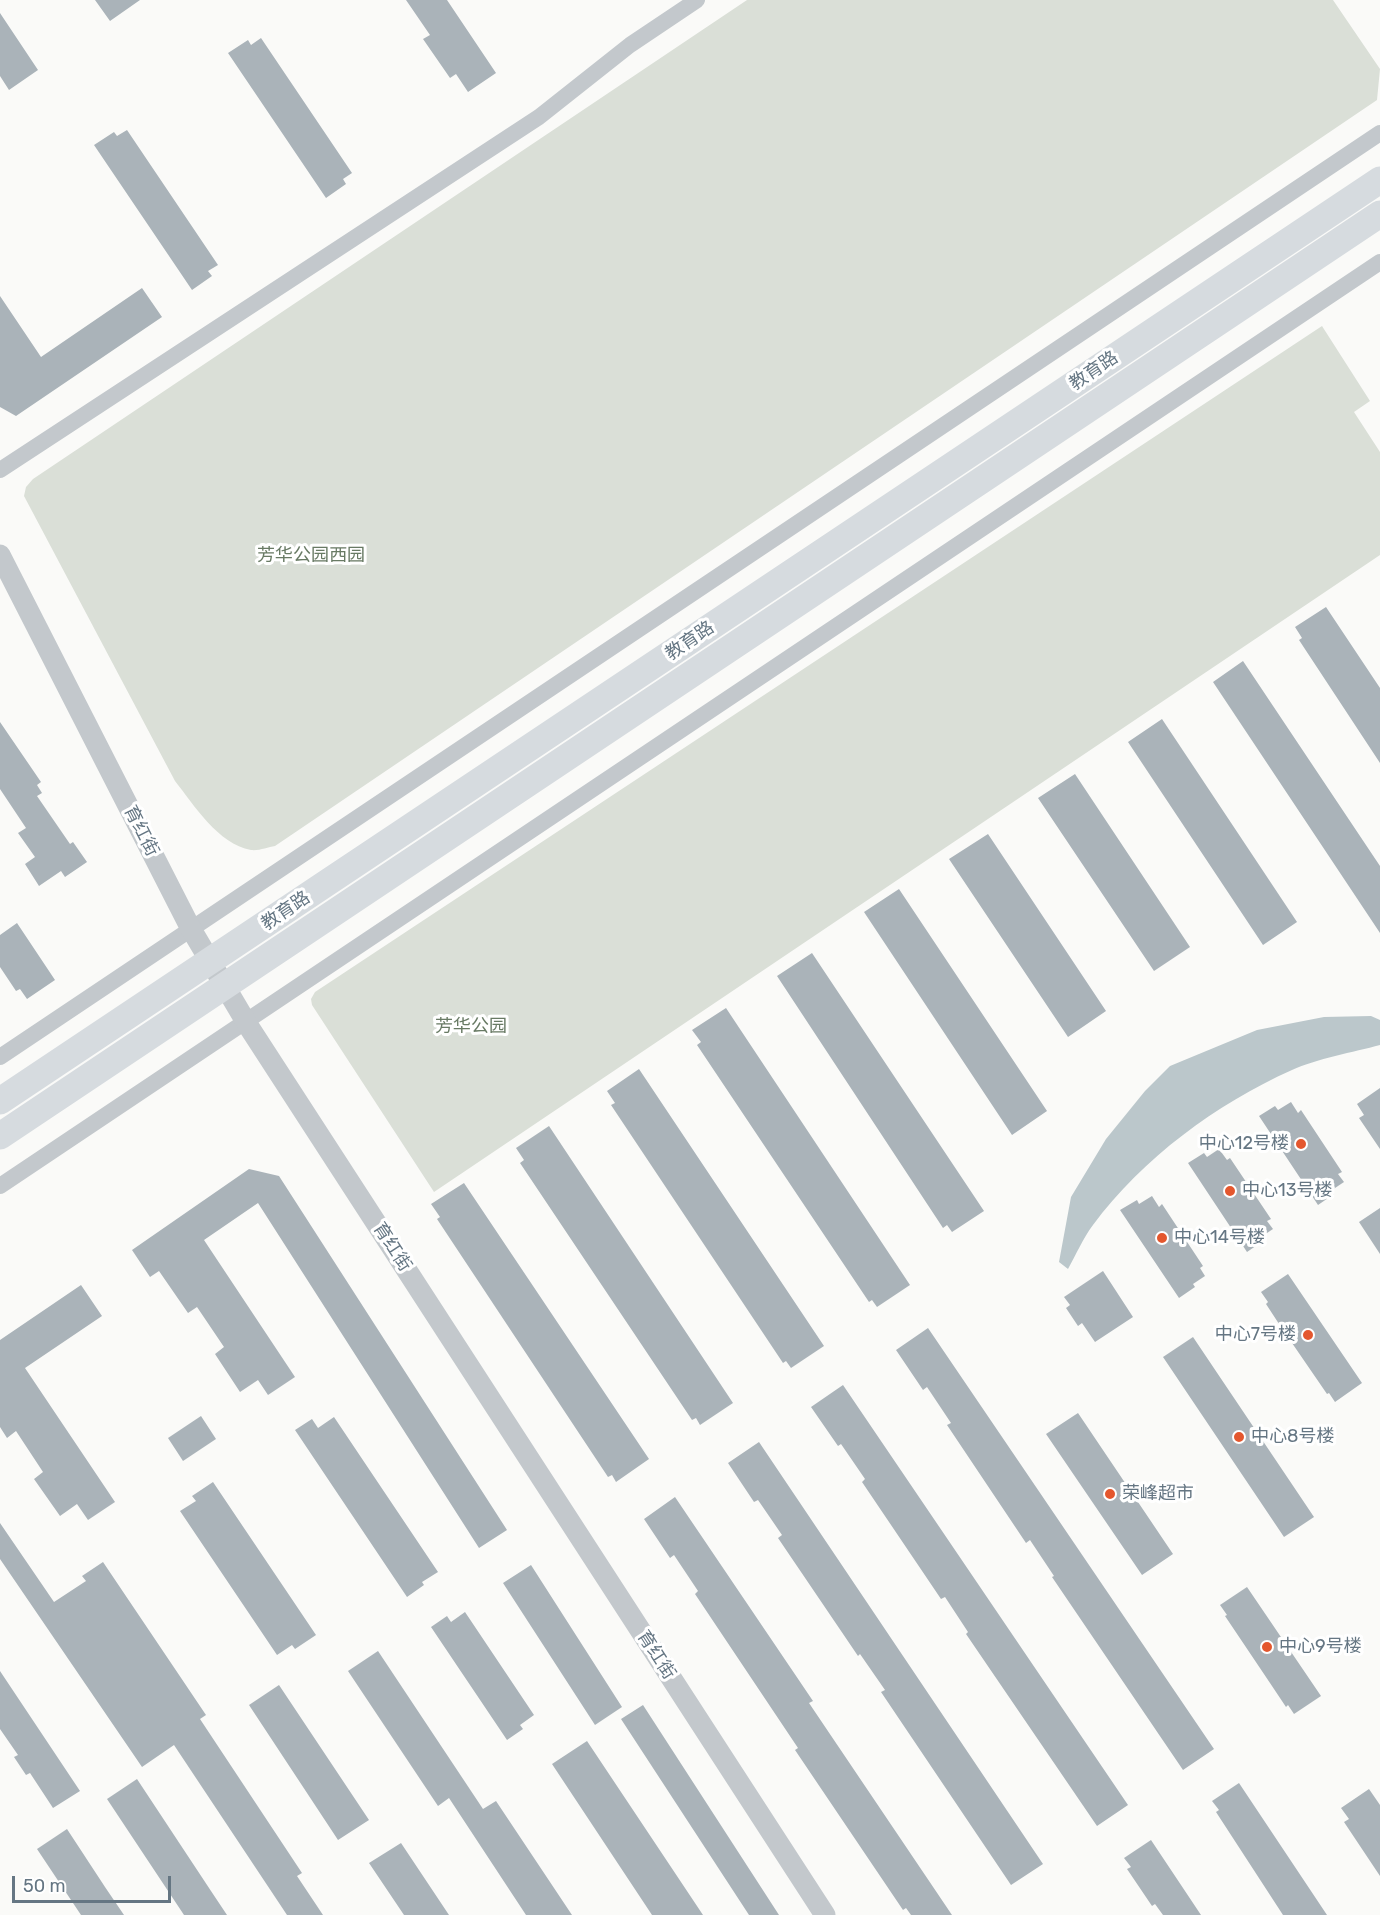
<!DOCTYPE html>
<meta charset="utf-8">
<style>
body{margin:0}
#map{position:relative;width:1380px;height:1915px;overflow:hidden;background:#fafaf8;font-family:Rubik,sans-serif}
canvas{display:block}
.scale{position:absolute;left:12px;top:1876px;width:159px;height:27px;box-sizing:border-box;border:3px solid #657683;border-top:0;padding-left:8px;font-size:18px;line-height:21px;white-space:nowrap;color:#657683;-webkit-text-stroke:4px #fff;paint-order:stroke}
</style>
<div id="map">
<canvas width="1380" height="1915"></canvas>
<div class="scale">50 m</div>
</div>
<script>
const context = document.querySelector('canvas').getContext('2d');
context.lineJoin = 'round';
function fillPath(path, color) {
  context.fillStyle = color;
  context.fill(path, 'evenodd');
}
function strokePath(path, color, width, dash) {
  context.strokeStyle = color;
  context.lineWidth = width;
  context.lineCap = dash ? 'butt' : 'round';
  context.setLineDash(dash || []);
  context.stroke(path);
}
function drawText(font, color, halo, rows, align = 'center') {
  context.font = font + ' Rubik,"Noto Sans SC",sans-serif';
  context.lineWidth = 6;
  context.setLineDash([]);
  context.textBaseline = 'middle';
  context.strokeStyle = halo;
  context.fillStyle = color;
  for (const [text, x, y, turn = 0] of rows) {
    context.save();
    context.translate(x, y);
    context.rotate((+turn || 0) * Math.PI / 180);
    context.textAlign = isNaN(turn) ? turn : align;
    if (halo) context.strokeText(text, 0, 0);
    context.fillText(text, 0, 0);
    context.restore();
  }
}
const green = new Path2D(`
 M 747,0 L 1333,0 L 1380,69 L 1377,100 L 275,846 C 268,847 259,851 251,850 C 218,844 194,805 175,781 L 24,496 L 26,487 L 33,479 Z
 M 1322,326 L 1370,401 L 1354,412 L 1380,452 L 1380,555 L 434,1192 L 312,1005 L 311,999 L 315,992 Z`);
const water = new Path2D(`
 M 1371,1016 L 1380,1020 L 1380,1045 C 1354,1052 1316,1059 1292,1070 C 1216,1104 1143,1158 1093,1225 C 1083,1238 1076,1255 1068,1269 L 1059,1262 L 1071,1197 L 1106,1139 L 1145,1091 L 1170,1066 L 1257,1030 L 1324,1017 Z`);
const building = new Path2D(`
 M 95,0 L 140,0 L 110,21 Z
 M 406,0 L 447,0 L 496,73 L 468,92 L 456,74 L 450,78 L 423,39 L 430,35 Z
 M 0,13 L 38,70 L 9,90 L 0,76 Z
 M 261,38 L 352,173 L 343,179 L 346,184 L 326,198 L 228,53 L 248,40 L 251,45 Z
 M 127,130 L 218,265 L 208,271 L 212,276 L 192,290 L 94,145 L 114,132 L 117,136 Z
 M 142,288 L 162,317 L 16,416 L 0,407 L 0,296 L 41,357 Z
 M 1326,607 L 1380,688 L 1380,763 L 1299,640 L 1302,638 L 1295,627 Z
 M 1243,661 L 1380,866 L 1380,933 L 1213,682 Z
 M 1162,719 L 1297,922 L 1263,945 L 1128,742 Z
 M 0,722 L 41,782 L 37,785 L 42,793 L 37,796 L 70,844 L 73,842 L 87,862 L 65,877 L 61,871 L 39,886 L 25,864 L 35,857 L 18,833 L 26,828 L 0,789 Z
 M 1075,774 L 1190,947 L 1154,971 L 1038,798 Z
 M 988,834 L 1106,1011 L 1068,1037 L 949,859 Z
 M 899,889 L 1047,1111 L 1012,1135 L 864,912 Z
 M 17,923 L 55,980 L 27,999 L 20,989 L 16,991 L 0,967 L 0,935 Z
 M 812,953 L 984,1211 L 952,1232 L 947,1225 L 943,1228 L 777,976 Z
 M 726,1008 L 910,1285 L 877,1307 L 872,1300 L 869,1302 L 697,1045 L 701,1042 L 692,1030 Z
 M 639,1069 L 824,1346 L 791,1368 L 786,1361 L 783,1363 L 611,1105 L 615,1103 L 607,1091 Z
 M 1380,1088 L 1380,1149 L 1359,1118 L 1364,1115 L 1357,1104 Z
 M 1291,1102 L 1298,1113 L 1301,1110 L 1342,1172 L 1338,1174 L 1344,1182 L 1332,1190 L 1334,1194 L 1318,1205 L 1259,1116 L 1275,1106 L 1278,1110 Z
 M 549,1126 L 733,1403 L 700,1425 L 696,1418 L 692,1420 L 520,1163 L 524,1160 L 516,1148 Z
 M 1219,1149 L 1227,1160 L 1230,1158 L 1271,1219 L 1267,1221 L 1273,1229 L 1261,1237 L 1263,1241 L 1247,1252 L 1188,1163 L 1204,1153 L 1207,1157 Z
 M 249,1169 L 279,1176 L 507,1530 L 479,1548 L 258,1203 L 204,1240 L 295,1377 L 268,1395 L 258,1380 L 240,1392 L 215,1354 L 224,1347 L 197,1307 L 188,1313 L 159,1271 L 150,1277 L 132,1250 Z
 M 464,1183 L 649,1459 L 616,1482 L 612,1475 L 608,1477 L 437,1219 L 440,1217 L 431,1204 Z
 M 1152,1196 L 1159,1207 L 1162,1204 L 1203,1266 L 1200,1268 L 1205,1276 L 1193,1284 L 1195,1287 L 1179,1298 L 1120,1210 L 1137,1200 L 1139,1204 Z
 M 1380,1208 L 1380,1254 L 1359,1222 Z
 M 1103,1271 L 1133,1317 L 1095,1342 L 1082,1323 L 1078,1326 L 1066,1308 L 1070,1305 L 1064,1297 Z
 M 1288,1274 L 1362,1383 L 1335,1402 L 1329,1393 L 1327,1394 L 1281,1327 L 1266,1304 L 1268,1302 L 1261,1292 Z
 M 81,1285 L 102,1316 L 25,1368 L 115,1502 L 88,1520 L 77,1504 L 60,1516 L 34,1479 L 43,1472 L 16,1431 L 7,1438 L 0,1427 L 0,1340 Z
 M 928,1328 L 1214,1749 L 1183,1770 L 1052,1577 L 1054,1576 L 1030,1540 L 1026,1543 L 947,1425 L 951,1423 L 927,1387 L 923,1390 L 896,1350 Z
 M 1193,1337 L 1314,1517 L 1284,1537 L 1163,1357 Z
 M 843,1385 L 1128,1805 L 1097,1826 L 966,1634 L 968,1632 L 945,1597 L 941,1599 L 862,1482 L 865,1479 L 841,1444 L 838,1446 L 811,1407 Z
 M 1078,1413 L 1173,1554 L 1142,1575 L 1046,1434 Z
 M 201,1416 L 216,1439 L 183,1461 L 168,1438 Z
 M 334,1417 L 438,1572 L 422,1582 L 424,1585 L 407,1597 L 295,1430 L 312,1419 L 318,1428 Z
 M 759,1442 L 1043,1864 L 1011,1885 L 881,1692 L 885,1690 L 860,1654 L 858,1656 L 778,1538 L 782,1535 L 758,1500 L 754,1502 L 728,1463 Z
 M 213,1482 L 316,1635 L 295,1649 L 292,1645 L 277,1655 L 180,1511 L 196,1501 L 192,1496 Z
 M 675,1497 L 813,1701 L 809,1703 L 952,1915 L 911,1915 L 906,1908 L 903,1910 L 795,1750 L 798,1748 L 695,1594 L 698,1591 L 674,1555 L 670,1558 L 644,1519 Z
 M 0,1523 L 54,1602 L 86,1581 L 82,1576 L 103,1562 L 206,1715 L 200,1719 L 302,1873 L 297,1876 L 323,1915 L 287,1915 L 174,1745 L 142,1767 L 0,1559 Z
 M 531,1565 L 622,1707 L 595,1725 L 503,1583 Z
 M 1247,1587 L 1321,1696 L 1294,1714 L 1288,1705 L 1286,1707 L 1270,1683 L 1225,1616 L 1227,1615 L 1220,1605 Z
 M 465,1612 L 534,1715 L 520,1725 L 523,1729 L 507,1740 L 431,1627 L 447,1616 L 451,1622 Z
 M 378,1651 L 483,1809 L 496,1801 L 572,1915 L 526,1915 L 449,1798 L 438,1806 L 348,1671 Z
 M 0,1671 L 80,1791 L 53,1808 L 30,1773 L 26,1775 L 14,1757 L 18,1755 L 0,1729 Z
 M 279,1685 L 369,1820 L 338,1840 L 249,1705 Z
 M 643,1705 L 779,1915 L 749,1915 L 621,1719 Z
 M 587,1741 L 703,1915 L 652,1915 L 552,1764 Z
 M 137,1779 L 211,1891 L 227,1915 L 184,1915 L 107,1799 Z
 M 1239,1783 L 1327,1915 L 1283,1915 L 1216,1812 L 1219,1810 L 1212,1801 Z
 M 1369,1789 L 1380,1805 L 1380,1876 L 1344,1822 L 1349,1819 L 1341,1808 Z
 M 67,1829 L 105,1887 L 124,1915 L 81,1915 L 37,1849 Z
 M 1151,1840 L 1201,1915 L 1163,1915 L 1155,1904 L 1152,1906 L 1127,1869 L 1131,1867 L 1124,1858 Z
 M 401,1843 L 449,1915 L 404,1915 L 369,1863 Z`);
const minor = new Path2D(`
 M 0,470 L 539,117 L 630,45 L 697,0
 M 0,1057 L 1380,133
 M 0,1186 L 1380,262`);
const tertiary = new Path2D(`
 M 0,555 L 191,929 L 249,1027 L 825,1915`);
const primary = new Path2D(`
 M 0,1101 L 1380,180
 M 0,1136 L 1380,214`);
const markers = [
 [1301,1144,6,"#e4572e"],
 [1230,1191,6,"#e4572e"],
 [1162,1238,6,"#e4572e"],
 [1308,1335,6,"#e4572e"],
 [1239,1437,6,"#e4572e"],
 [1110,1494,6,"#e4572e"],
 [1267,1647,6,"#e4572e"]
];
const streetNames = [
 ["教育路",1094,371,-34],
 ["教育路",690,641,-34],
 ["育红街",141,831,63],
 ["教育路",286,911,-34],
 ["育红街",392,1247,57],
 ["育红街",656,1655,57]
];
const parkNames = [
 ["芳华公园西园",311,556],
 ["芳华公园",471,1027]
];
const poiNames = [
 ["中心12号楼",1289,1144,"right"],
 ["中心13号楼",1242,1191],
 ["中心14号楼",1174,1238],
 ["中心7号楼",1296,1335,"right"],
 ["中心8号楼",1251,1437],
 ["荣峰超市",1122,1494],
 ["中心9号楼",1279,1647]
];
fillPath(green, '#dadfd7');
fillPath(water, '#bbc7cb');
fillPath(building, '#aab3b9');
strokePath(minor, '#c3c8cc', 16);
strokePath(tertiary, '#c3c8cc', 21);
strokePath(primary, '#d6dbdf', 27);
for (const [x, y, r, color] of markers) {
  const dot = new Path2D();
  dot.arc(x, y, r, 0, 2 * Math.PI);
  context.fillStyle = color;
  context.fill(dot);
  strokePath(dot, '#fff', 2);
}
drawText('18px', '#657683', '#fff', streetNames);
drawText('18px', '#687a64', '#fff', parkNames);
drawText('18px', '#657683', '#fff', poiNames, 'left');
</script>
